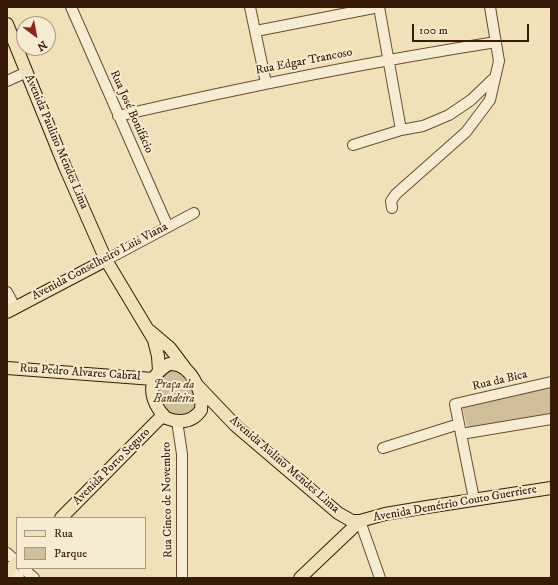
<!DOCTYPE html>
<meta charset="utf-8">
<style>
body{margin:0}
#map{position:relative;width:558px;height:585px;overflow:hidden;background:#f1e1b8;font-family:"IM FELL DW Pica",serif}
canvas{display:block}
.frame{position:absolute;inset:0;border:8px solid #371b08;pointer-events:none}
.legend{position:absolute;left:16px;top:517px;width:130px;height:52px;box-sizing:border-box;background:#f6ecd1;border:1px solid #aa9881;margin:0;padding:5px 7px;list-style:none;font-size:12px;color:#371b08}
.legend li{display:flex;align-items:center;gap:8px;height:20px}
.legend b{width:20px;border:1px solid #aa9881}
.north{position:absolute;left:16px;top:16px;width:40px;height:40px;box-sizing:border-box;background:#f6ecd1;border:1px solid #aa9881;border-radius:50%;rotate:148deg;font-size:11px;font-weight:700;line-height:16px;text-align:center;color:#371b08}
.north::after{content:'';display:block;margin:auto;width:14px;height:18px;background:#8f2418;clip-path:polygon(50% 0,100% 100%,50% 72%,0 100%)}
.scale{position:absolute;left:412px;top:24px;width:117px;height:18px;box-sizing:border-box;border:2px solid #371b08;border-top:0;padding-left:5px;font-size:12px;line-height:14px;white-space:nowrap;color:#371b08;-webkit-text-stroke:3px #f6ecd1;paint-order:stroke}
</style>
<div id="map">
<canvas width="558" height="585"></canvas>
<div class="frame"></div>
<ul class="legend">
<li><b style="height:5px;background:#f1e1b8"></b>Rua</li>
<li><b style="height:11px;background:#d1bf9a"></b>Parque</li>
</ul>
<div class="north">N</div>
<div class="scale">100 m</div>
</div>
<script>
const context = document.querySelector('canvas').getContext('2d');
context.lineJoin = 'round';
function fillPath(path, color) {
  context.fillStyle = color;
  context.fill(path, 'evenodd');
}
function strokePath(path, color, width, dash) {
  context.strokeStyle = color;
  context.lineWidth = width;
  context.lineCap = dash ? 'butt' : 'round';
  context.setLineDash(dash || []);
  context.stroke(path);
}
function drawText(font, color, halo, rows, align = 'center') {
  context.font = font + ' "IM FELL DW Pica",serif';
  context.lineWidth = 4;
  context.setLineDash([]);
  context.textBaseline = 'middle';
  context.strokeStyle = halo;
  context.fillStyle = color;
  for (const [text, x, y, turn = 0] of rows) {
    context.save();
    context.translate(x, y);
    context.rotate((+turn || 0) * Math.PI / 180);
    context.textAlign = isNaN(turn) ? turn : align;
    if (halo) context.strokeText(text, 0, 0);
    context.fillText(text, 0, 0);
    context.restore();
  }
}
const green = new Path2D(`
 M 174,369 C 191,377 193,390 197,407 L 186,418 L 169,414 L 156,400 L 157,381 L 165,373 Z
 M 551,386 L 551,413 L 468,430 L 462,406 Z`);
const minor = new Path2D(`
 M 71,7 L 168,227
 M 250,7 L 266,83
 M 379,7 L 401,130
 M 256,31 L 379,7
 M 7,81 L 27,72
 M 118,116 C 244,87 369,62 496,42
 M 353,145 L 401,130 L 423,126 L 449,115 L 471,100 L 494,78
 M 392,208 L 391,201 L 396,194 L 466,132 L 490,100 L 499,61 L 490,7
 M 106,260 L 194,213
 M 7,292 L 15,307
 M 177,421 L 182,454 L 182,578
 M 461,434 L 551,419
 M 383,448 L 459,424
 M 474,499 L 455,404 L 551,382
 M 360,521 L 380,578
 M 7,553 L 17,562
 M 7,567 L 19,578
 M 23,568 L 34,578`);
const major = new Path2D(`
 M 7,24 L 65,167 L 106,260 L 154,340 L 158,356 L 159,371
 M 7,312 L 106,260
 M 150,331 L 170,348 L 185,368
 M 169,364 C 191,362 203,392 201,410 C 192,423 179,423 166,418 C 149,401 145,377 169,364 Z
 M 7,368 L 153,379
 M 196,384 L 236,426 L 338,513 L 352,521 L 360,521 L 385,514 L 427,507 L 551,488
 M 61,518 L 163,415
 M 7,573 L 17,562
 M 300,578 L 360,521`);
const streetNames = [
 ["Rua Edgar Trancoso",304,62,-11],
 ["Rua José Bonifácio",131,112,66],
 ["Avenida Paulino Mendes Lima",56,142,67],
 ["Avenida Conselheiro Luis Viana",100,262,-28],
 ["Rua Pedro Alvares Cabral",80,373,4],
 ["Rua da Bica",500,381,-13],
 ["Avenida Aulino Mendes Lima",284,465,41],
 ["Avenida Porto Seguro",112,467,-45],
 ["Rua Cinco de Novembro",168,500,-91],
 ["Avenida Demétrio Couto Guerriere",455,504,-10]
];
const parkNames = [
 ["Praça da",174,386],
 ["Bandeira",174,400]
];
fillPath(green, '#d1bf9a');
strokePath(minor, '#664c34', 12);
strokePath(major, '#371b08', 14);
strokePath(minor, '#f6ecd1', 10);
strokePath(major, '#f1e1b8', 12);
drawText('12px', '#371b08', '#f6ecd1', streetNames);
drawText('italic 12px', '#654c34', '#f6ecd1', parkNames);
</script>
